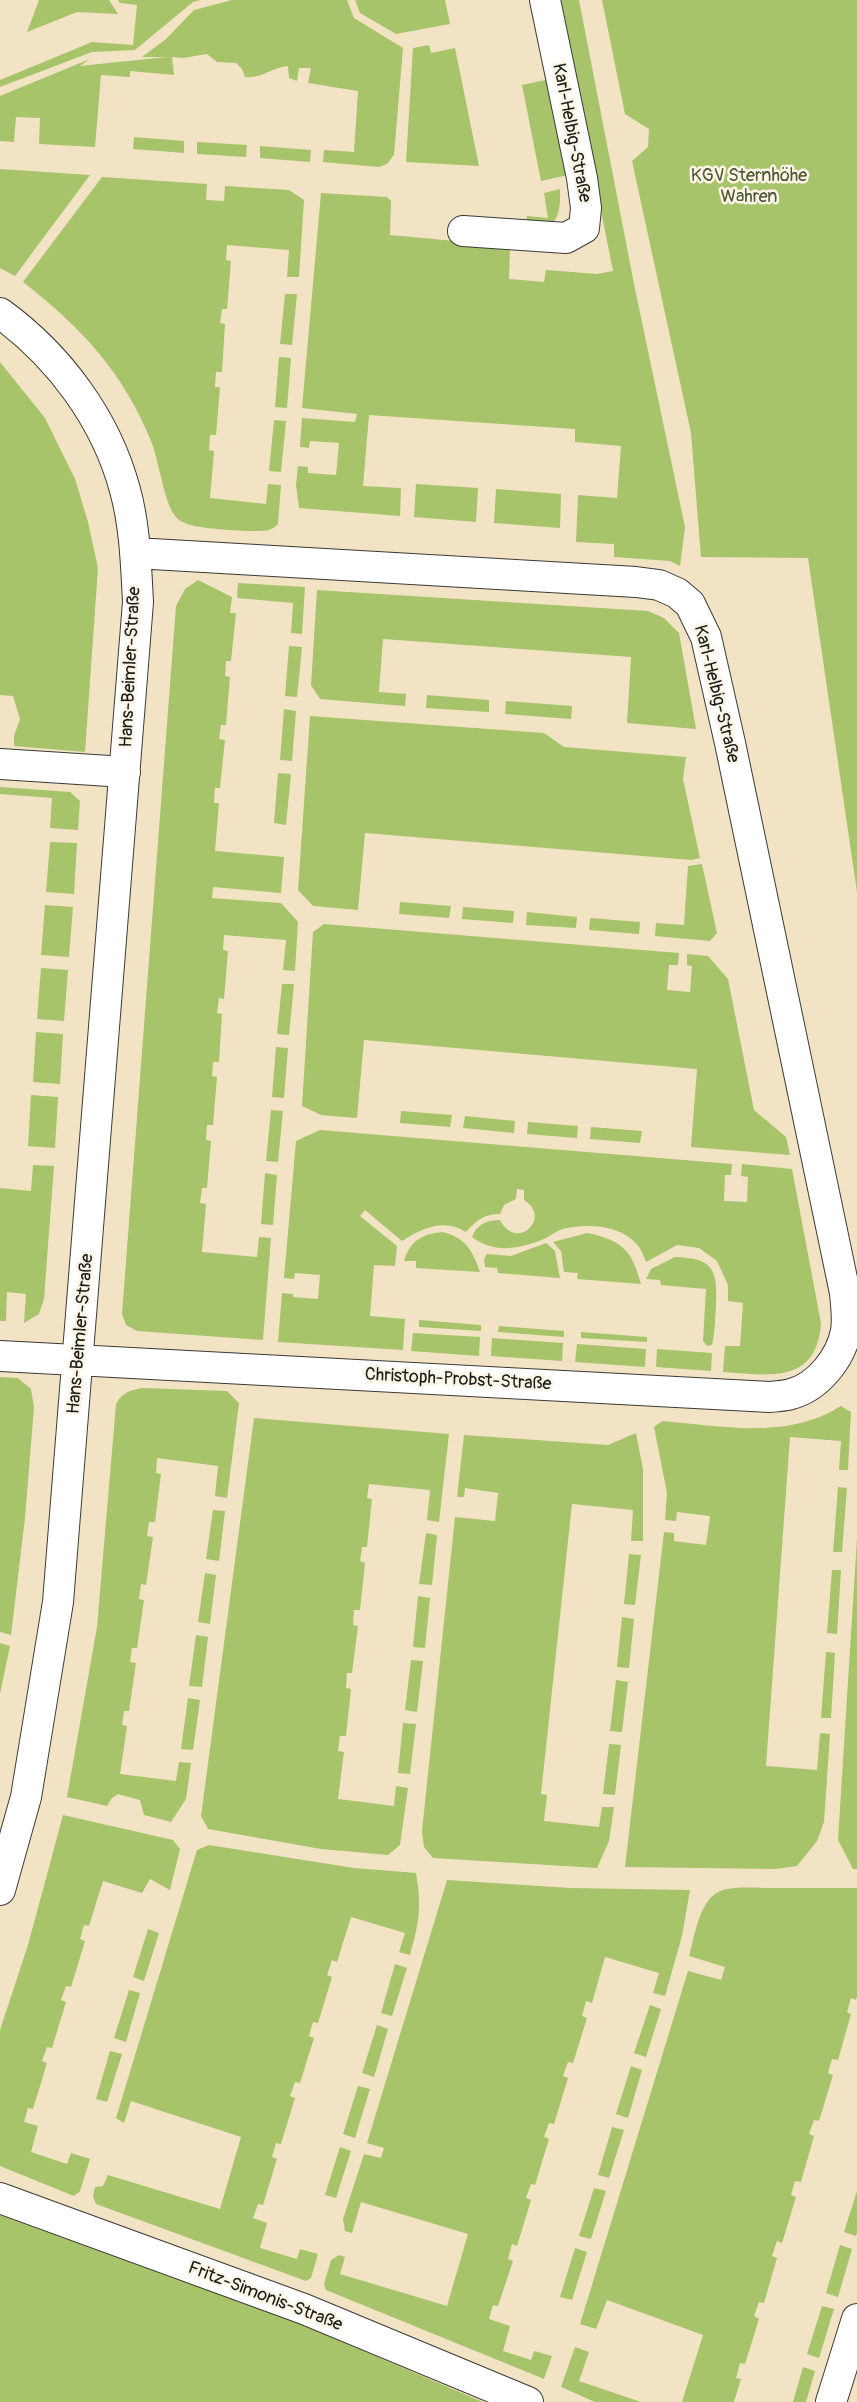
<!DOCTYPE html>
<meta charset="utf-8">
<style>
body{margin:0}
canvas{display:block;background:#f2e3c4}
</style>
<canvas width="857" height="2402"></canvas>
<script>
const context = document.querySelector('canvas').getContext('2d');
context.lineJoin = 'round';
function fillPath(path, color) {
  context.fillStyle = color;
  context.fill(path, 'evenodd');
}
function strokePath(path, color, width, dash) {
  context.strokeStyle = color;
  context.lineWidth = width;
  context.lineCap = dash ? 'butt' : 'round';
  context.setLineDash(dash || []);
  context.stroke(path);
}
function drawText(font, color, halo, rows, align = 'center') {
  context.font = font + ' Pangolin,sans-serif';
  context.lineWidth = 5;
  context.setLineDash([]);
  context.textBaseline = 'middle';
  context.strokeStyle = halo;
  context.fillStyle = color;
  for (const [text, x, y, turn = 0] of rows) {
    context.save();
    context.translate(x, y);
    context.rotate((+turn || 0) * Math.PI / 180);
    context.textAlign = isNaN(turn) ? turn : align;
    if (halo) context.strokeText(text, 0, 0);
    context.fillText(text, 0, 0);
    context.restore();
  }
}
const green = new Path2D(`
 M 39,0 L 109,0 L 118,14 L 77,12 L 27,32 Z
 M 118,0 L 200,0 L 193,2 L 135,50 L 92,52 L 0,87 L 0,80 L 92,42 L 133,45 L 137,5 L 120,3 Z
 M 232,0 L 347,0 L 354,18 L 403,48 L 394,155 L 387,164 L 379,167 L 323,162 L 324,150 L 354,152 L 358,91 L 308,83 L 311,68 L 299,68 L 297,81 L 289,78 L 288,66 C 271,68 261,79 245,77 L 242,69 L 236,63 L 217,62 L 207,54 L 183,58 L 172,57 L 174,75 L 130,71 L 130,77 L 101,75 L 95,147 L 39,144 L 40,118 L 16,117 L 14,142 L 0,141 L 0,96 L 90,59 L 80,66 L 167,57 L 142,57 L 166,39 L 194,10 Z
 M 355,0 L 445,0 L 450,24 L 396,34 L 360,13 Z
 M 559,0 L 579,0 L 635,289 L 685,527 L 680,566 L 670,561 L 614,557 L 614,544 L 576,542 L 578,495 L 617,498 L 621,446 L 575,442 L 575,429 L 369,415 L 363,486 L 401,488 L 400,516 L 299,508 L 296,485 L 298,466 L 308,467 L 308,473 L 336,475 L 339,443 L 310,441 L 309,448 L 300,447 L 302,418 L 355,422 L 357,414 L 302,408 L 321,193 L 387,197 L 391,201 L 390,235 L 510,246 L 509,279 L 544,282 L 546,270 L 597,274 L 613,271 Z
 M 602,0 L 857,0 L 857,892 L 808,558 L 701,557 L 691,433 L 632,161 L 648,147 L 649,129 L 625,114 Z
 M 429,45 L 431,53 L 455,48 L 479,166 L 406,162 L 413,48 Z
 M 550,79 L 568,175 L 541,181 L 522,85 Z
 M 134,137 L 184,141 L 184,153 L 133,149 Z
 M 197,142 L 247,145 L 246,157 L 197,154 Z
 M 260,146 L 311,150 L 310,162 L 260,158 Z
 M 0,169 L 90,175 L 15,276 L 0,268 Z
 M 102,177 L 207,184 L 206,200 L 224,201 L 225,186 L 289,190 L 304,200 L 299,277 L 287,277 L 289,250 L 227,245 L 226,260 L 231,261 L 227,309 L 222,309 L 220,323 L 225,324 L 222,372 L 216,372 L 215,387 L 220,387 L 216,435 L 210,435 L 209,450 L 214,451 L 210,498 L 266,504 L 268,484 L 281,485 L 278,524 C 275,527 273,529 269,530 C 258,533 208,529 195,526 C 189,525 180,522 176,517 C 164,504 159,460 151,441 C 123,372 81,327 23,282 Z
 M 560,189 C 560,202 561,212 553,223 L 526,223 L 527,216 L 548,218 L 544,193 Z
 M 285,294 L 297,294 L 292,345 L 280,344 Z
 M 279,357 L 291,358 L 287,408 L 275,407 Z
 M 0,362 L 45,418 L 75,479 L 88,522 L 98,568 L 85,752 L 14,746 L 14,736 L 20,719 L 13,696 L 0,695 Z
 M 274,420 L 286,421 L 281,472 L 269,471 Z
 M 416,484 L 478,488 L 476,522 L 414,517 Z
 M 496,489 L 561,494 L 560,528 L 494,523 Z
 M 198,580 L 232,597 L 230,613 L 236,613 L 231,661 L 226,661 L 225,676 L 230,677 L 226,725 L 221,725 L 219,739 L 225,740 L 220,788 L 215,788 L 214,803 L 219,803 L 215,851 L 284,857 L 281,893 L 213,887 L 212,898 L 281,903 L 298,922 L 295,971 L 283,970 L 286,940 L 224,935 L 223,950 L 228,951 L 224,999 L 219,998 L 217,1013 L 222,1014 L 219,1062 L 213,1062 L 212,1076 L 217,1077 L 213,1125 L 207,1125 L 206,1140 L 211,1141 L 207,1188 L 202,1188 L 200,1203 L 206,1204 L 202,1252 L 257,1257 L 259,1237 L 271,1238 L 263,1340 L 137,1331 L 126,1325 L 122,1314 L 176,606 L 185,589 Z
 M 238,583 L 305,587 L 302,634 L 291,633 L 293,603 L 237,598 Z
 M 317,590 L 648,611 L 664,618 L 679,633 L 696,729 L 627,723 L 631,657 L 383,639 L 379,692 L 406,694 L 405,706 L 320,699 L 311,685 Z
 M 289,646 L 302,647 L 297,697 L 285,696 Z
 M 427,695 L 489,700 L 489,712 L 426,708 Z
 M 506,701 L 572,706 L 571,719 L 505,714 Z
 M 284,709 L 296,711 L 292,761 L 280,760 Z
 M 310,716 L 544,733 L 564,747 L 686,757 L 683,779 L 700,858 L 691,860 L 365,833 L 358,910 L 313,906 L 298,890 Z
 M 278,773 L 291,774 L 286,825 L 274,823 Z
 M 0,787 L 70,792 L 80,801 L 78,830 L 50,828 L 52,798 L 0,794 Z
 M 50,842 L 77,843 L 74,894 L 46,892 Z
 M 702,864 L 717,933 L 710,941 L 655,936 L 656,923 L 684,925 L 688,866 Z
 M 400,902 L 451,906 L 449,918 L 399,914 Z
 M 45,905 L 73,907 L 69,957 L 41,955 Z
 M 463,907 L 514,911 L 513,923 L 462,919 Z
 M 527,912 L 577,917 L 576,928 L 526,925 Z
 M 590,918 L 640,922 L 639,934 L 589,930 Z
 M 324,924 L 679,953 L 678,965 L 669,965 L 667,990 L 690,992 L 692,966 L 687,965 L 687,954 L 708,956 L 728,979 L 754,1110 L 786,1137 L 790,1155 L 691,1147 L 697,1069 L 364,1040 L 357,1118 L 321,1115 L 302,1106 L 313,932 Z
 M 41,968 L 68,970 L 64,1021 L 37,1019 Z
 M 282,984 L 294,984 L 289,1035 L 277,1034 Z
 M 36,1032 L 63,1034 L 60,1084 L 33,1082 Z
 M 276,1047 L 288,1048 L 284,1098 L 272,1097 Z
 M 31,1095 L 58,1097 L 55,1148 L 28,1146 Z
 M 271,1110 L 283,1111 L 278,1162 L 266,1161 Z
 M 401,1111 L 452,1115 L 450,1127 L 400,1123 Z
 M 465,1116 L 515,1121 L 514,1133 L 463,1128 Z
 M 528,1122 L 578,1126 L 577,1138 L 527,1134 Z
 M 591,1127 L 642,1131 L 640,1143 L 590,1139 Z
 M 320,1130 L 732,1164 L 731,1175 L 725,1175 L 724,1201 L 747,1202 L 748,1177 L 741,1176 L 742,1164 L 792,1169 L 821,1323 C 817,1385 768,1375 723,1372 L 725,1346 L 740,1346 L 743,1303 L 728,1301 L 728,1285 L 717,1261 L 699,1248 L 677,1245 L 646,1262 C 644,1257 642,1251 639,1247 C 623,1225 587,1223 563,1229 C 556,1231 550,1236 544,1239 C 518,1249 495,1254 472,1237 C 477,1224 487,1220 500,1220 C 516,1252 553,1218 524,1200 L 524,1190 L 517,1189 L 516,1199 L 504,1205 L 500,1214 C 484,1214 477,1220 466,1232 C 444,1218 422,1228 402,1241 L 365,1210 L 360,1216 L 397,1246 L 395,1266 L 374,1265 L 370,1316 L 405,1319 L 403,1350 L 278,1342 L 282,1293 L 293,1294 L 293,1297 L 318,1299 L 320,1275 L 295,1273 L 294,1279 L 284,1278 L 296,1141 Z
 M 33,1165 L 54,1166 L 44,1299 L 39,1314 L 24,1323 L 26,1294 L 7,1292 L 6,1321 L 0,1321 L 0,1188 L 31,1191 Z
 M 265,1173 L 277,1175 L 273,1225 L 261,1224 Z
 M 442,1232 C 465,1237 473,1251 480,1272 L 416,1268 L 416,1261 L 404,1261 C 410,1241 422,1234 442,1232 Z
 M 587,1233 C 622,1240 632,1250 641,1284 L 577,1279 L 578,1273 L 564,1272 L 561,1251 L 553,1242 Z
 M 546,1243 L 555,1251 L 560,1278 L 498,1273 L 497,1268 L 485,1267 L 484,1259 L 487,1254 L 511,1256 Z
 M 675,1257 C 713,1258 718,1269 716,1306 C 715,1319 715,1333 712,1345 L 707,1346 L 703,1341 L 706,1289 L 661,1285 L 660,1280 L 646,1279 L 651,1269 Z
 M 419,1320 L 481,1325 L 481,1331 L 419,1327 Z
 M 499,1326 L 564,1331 L 564,1337 L 498,1332 Z
 M 581,1332 L 647,1337 L 647,1342 L 581,1338 Z
 M 413,1333 L 480,1337 L 479,1356 L 411,1351 Z
 M 492,1338 L 563,1343 L 562,1361 L 491,1356 Z
 M 577,1344 L 646,1349 L 645,1367 L 575,1362 Z
 M 657,1349 L 712,1353 L 711,1371 L 656,1367 Z
 M 0,1377 L 18,1378 L 31,1389 L 34,1407 L 25,1518 L 11,1635 L 0,1632 Z
 M 143,1388 L 227,1391 L 239,1403 L 227,1498 L 215,1496 L 218,1466 L 157,1458 L 156,1473 L 161,1474 L 155,1522 L 149,1522 L 147,1536 L 153,1537 L 146,1585 L 141,1584 L 139,1599 L 144,1600 L 137,1648 L 132,1648 L 130,1662 L 136,1663 L 129,1711 L 124,1711 L 122,1725 L 127,1726 L 120,1774 L 176,1781 L 179,1762 L 191,1763 L 186,1799 L 171,1822 L 144,1815 L 140,1800 L 118,1794 L 112,1798 L 107,1806 L 67,1797 L 97,1627 L 116,1404 C 122,1392 131,1390 143,1388 Z
 M 841,1406 L 851,1412 L 848,1470 L 839,1470 L 841,1441 L 790,1437 L 766,1766 L 817,1770 L 820,1733 L 830,1734 L 824,1822 L 817,1841 L 797,1866 L 776,1869 L 625,1867 L 664,1532 L 674,1533 L 674,1541 L 706,1545 L 710,1516 L 677,1512 L 676,1521 L 665,1520 L 667,1493 L 654,1427 L 662,1421 C 722,1426 787,1440 841,1406 Z
 M 254,1418 L 449,1434 L 439,1522 L 427,1520 L 430,1490 L 369,1484 L 367,1498 L 372,1499 L 367,1547 L 362,1547 L 360,1561 L 365,1563 L 360,1610 L 354,1610 L 353,1625 L 358,1626 L 352,1673 L 347,1673 L 346,1688 L 351,1689 L 346,1736 L 340,1736 L 338,1751 L 344,1752 L 338,1799 L 394,1806 L 396,1786 L 408,1788 L 400,1845 L 388,1855 L 321,1849 L 208,1829 L 201,1816 Z
 M 636,1433 L 643,1469 L 643,1541 L 631,1541 L 633,1510 L 572,1504 L 541,1794 L 547,1795 L 544,1821 L 599,1827 L 602,1807 L 614,1807 L 609,1841 L 597,1868 L 433,1858 L 424,1847 L 422,1831 L 455,1517 L 495,1521 L 498,1493 L 465,1488 L 464,1497 L 457,1497 L 464,1435 L 608,1445 Z
 M 838,1487 L 847,1488 L 842,1552 L 833,1552 Z
 M 213,1510 L 225,1511 L 219,1561 L 206,1559 Z
 M 426,1533 L 437,1535 L 432,1585 L 419,1584 Z
 M 857,1538 L 857,1869 L 853,1869 L 838,1840 Z
 M 629,1554 L 641,1555 L 635,1605 L 624,1604 Z
 M 832,1570 L 841,1570 L 837,1634 L 827,1633 Z
 M 205,1573 L 216,1575 L 210,1624 L 198,1622 Z
 M 418,1596 L 430,1598 L 425,1648 L 413,1647 Z
 M 622,1617 L 634,1619 L 629,1668 L 617,1667 Z
 M 196,1635 L 208,1637 L 202,1687 L 189,1686 Z
 M 0,1643 L 10,1646 L 0,1694 Z
 M 826,1652 L 835,1653 L 831,1718 L 821,1718 Z
 M 411,1660 L 423,1661 L 417,1712 L 405,1710 Z
 M 616,1680 L 628,1682 L 622,1732 L 610,1731 Z
 M 188,1698 L 200,1700 L 193,1750 L 181,1749 Z
 M 403,1723 L 416,1724 L 410,1774 L 398,1773 Z
 M 609,1744 L 621,1745 L 615,1795 L 603,1794 Z
 M 63,1815 L 173,1840 L 180,1849 L 170,1890 L 150,1879 L 142,1893 L 103,1881 L 89,1926 L 84,1925 L 80,1939 L 85,1941 L 71,1987 L 66,1986 L 61,2000 L 66,2002 L 52,2048 L 47,2047 L 42,2061 L 47,2063 L 33,2109 L 28,2108 L 24,2122 L 38,2126 L 31,2152 L 67,2164 L 71,2153 L 90,2159 L 80,2191 L 74,2196 L 0,2166 L 0,2030 L 28,1945 Z
 M 209,1845 L 354,1868 L 416,1873 C 422,1908 419,1922 410,1955 L 399,1952 L 405,1933 L 351,1917 L 337,1962 L 332,1960 L 327,1975 L 332,1977 L 318,2023 L 313,2022 L 309,2036 L 314,2038 L 300,2083 L 295,2082 L 290,2096 L 295,2098 L 281,2144 L 276,2143 L 272,2157 L 277,2159 L 263,2205 L 258,2204 L 253,2218 L 267,2223 L 260,2248 L 297,2259 L 300,2249 L 318,2254 L 311,2278 L 306,2281 L 96,2204 L 93,2196 L 95,2187 L 103,2186 L 108,2175 L 220,2209 L 241,2137 L 131,2101 L 124,2123 L 116,2118 L 197,1850 Z
 M 447,1880 L 570,1888 L 690,1890 L 682,1936 L 665,1996 L 653,1993 L 659,1973 L 605,1957 L 592,2003 L 586,2001 L 582,2016 L 587,2018 L 573,2063 L 568,2062 L 563,2076 L 568,2078 L 554,2124 L 549,2123 L 544,2137 L 549,2139 L 535,2185 L 531,2184 L 526,2198 L 531,2200 L 517,2246 L 512,2244 L 508,2259 L 513,2261 L 498,2306 L 493,2305 L 489,2319 L 510,2326 L 503,2351 L 531,2360 L 534,2351 L 552,2356 L 544,2379 L 326,2290 L 324,2284 L 331,2260 L 339,2255 L 345,2257 L 340,2274 L 447,2306 L 468,2234 L 361,2202 L 352,2233 L 345,2231 L 343,2219 L 364,2154 L 381,2158 L 384,2148 L 367,2143 Z
 M 773,1888 L 857,1888 L 857,1996 L 856,2000 L 851,1998 L 847,2012 L 851,2014 L 838,2060 L 832,2059 L 828,2073 L 833,2075 L 819,2121 L 814,2120 L 809,2134 L 814,2136 L 801,2182 L 795,2181 L 791,2195 L 796,2197 L 782,2243 L 777,2241 L 772,2256 L 777,2258 L 764,2303 L 759,2302 L 754,2316 L 759,2319 L 745,2364 L 740,2363 L 736,2378 L 741,2379 L 734,2402 L 682,2402 L 703,2335 L 607,2300 L 596,2329 L 580,2324 L 688,1971 L 721,1980 L 725,1967 L 689,1956 C 695,1936 699,1897 723,1890 C 738,1886 757,1888 773,1888 Z
 M 148,1929 L 159,1933 L 144,1981 L 133,1977 Z
 M 395,1964 L 407,1968 L 392,2016 L 381,2013 Z
 M 129,1990 L 140,1993 L 126,2042 L 114,2038 Z
 M 650,2005 L 661,2009 L 646,2057 L 634,2053 Z
 M 377,2025 L 388,2029 L 374,2077 L 362,2073 Z
 M 110,2051 L 122,2054 L 107,2102 L 96,2099 Z
 M 631,2066 L 642,2070 L 628,2118 L 616,2114 Z
 M 358,2086 L 370,2089 L 355,2138 L 343,2134 Z
 M 612,2127 L 624,2130 L 609,2178 L 598,2175 Z
 M 340,2147 L 351,2151 L 336,2198 L 325,2195 Z
 M 594,2188 L 606,2191 L 591,2239 L 579,2236 Z
 M 857,2191 L 857,2232 L 856,2236 L 844,2232 Z
 M 0,2211 L 246,2301 L 483,2402 L 0,2402 Z
 M 840,2245 L 852,2249 L 838,2297 L 826,2293 Z
 M 575,2248 L 587,2252 L 572,2300 L 560,2297 Z
 M 822,2306 L 834,2309 L 819,2358 L 807,2354 Z
 M 575,2347 L 589,2352 L 579,2381 L 641,2402 L 595,2402 L 561,2387 Z
 M 803,2367 L 815,2371 L 806,2402 L 793,2402 Z`);
const street = new Path2D(`
 M 463,231 L 566,238 L 584,228 L 586,208 L 582,178 L 545,0
 M 0,313 C 59,356 106,419 125,490 C 135,526 136,565 138,602 L 58,1602 L 26,1797 L 0,1890
 M 0,764 L 125,772
 M 0,1356 L 770,1397 C 777,1396 785,1396 791,1394 C 818,1387 841,1358 846,1331 C 848,1319 846,1305 845,1293 L 730,743 L 706,637 L 690,604 L 677,593 L 659,585 L 636,582 L 135,553
 M 0,2198 L 304,2309 L 528,2402
 M 831,2402 L 857,2319`);
const streetNames = [
 ["Karl-Helbig-Straße",571,133,79],
 ["Hans-Beimler-Straße",131,667,-87],
 ["Karl-Helbig-Straße",716,694,76],
 ["Hans-Beimler-Straße",81,1334,-85],
 ["Christoph-Probst-Straße",458,1380,3],
 ["Fritz-Simonis-Straße",265,2297,21]
];
const parkNames = [
 ["KGV Sternhöhe",749,176],
 ["Wahren",749,197]
];
fillPath(green, '#a7c46b');
strokePath(street, '#3c3a35', 32);
strokePath(street, '#fff', 30);
drawText('18px', '#1c1c1c', '#fcf5e5', streetNames);
drawText('18px', '#4d5738', '#fcf5e5', parkNames);
</script>
